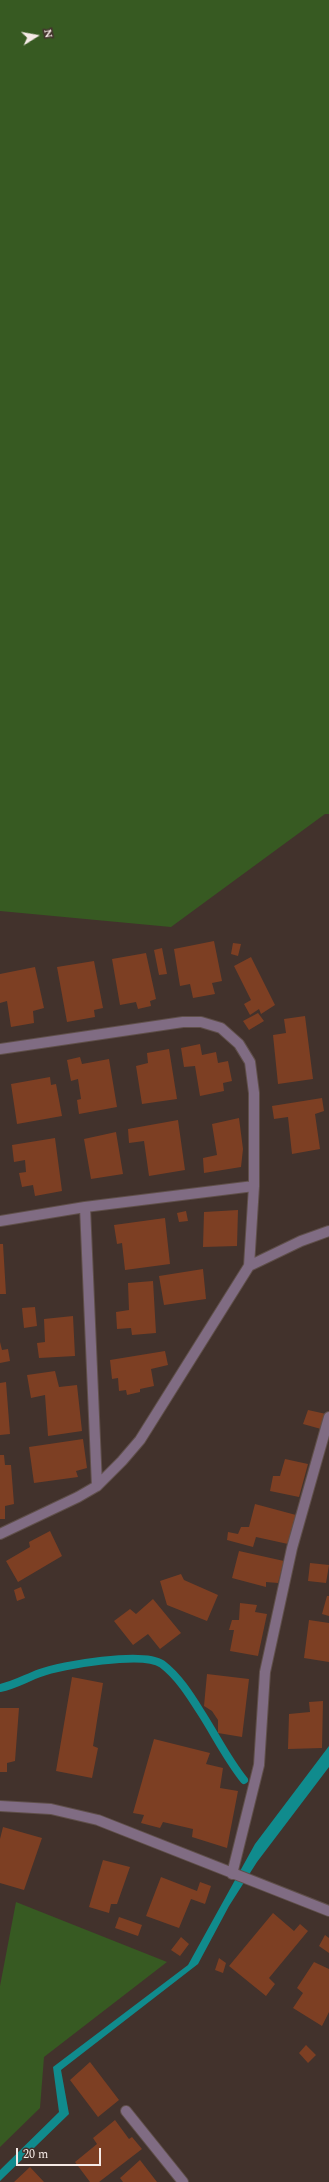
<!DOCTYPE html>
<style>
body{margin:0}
#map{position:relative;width:329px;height:2182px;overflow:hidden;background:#42322c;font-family:Spectral,serif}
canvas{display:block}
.north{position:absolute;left:16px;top:16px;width:40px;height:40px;-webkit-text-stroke:3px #42322c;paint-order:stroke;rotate:79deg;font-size:11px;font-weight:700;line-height:16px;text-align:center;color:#f5eae6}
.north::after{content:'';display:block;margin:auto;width:14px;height:18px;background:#f5eae6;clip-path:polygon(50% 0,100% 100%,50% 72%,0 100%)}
.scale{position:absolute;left:16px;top:2148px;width:85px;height:18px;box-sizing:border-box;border:2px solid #f5eae6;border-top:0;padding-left:5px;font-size:12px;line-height:14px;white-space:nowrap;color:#f5eae6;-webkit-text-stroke:3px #42322c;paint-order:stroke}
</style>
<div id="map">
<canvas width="329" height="2182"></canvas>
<div class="north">N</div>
<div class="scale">20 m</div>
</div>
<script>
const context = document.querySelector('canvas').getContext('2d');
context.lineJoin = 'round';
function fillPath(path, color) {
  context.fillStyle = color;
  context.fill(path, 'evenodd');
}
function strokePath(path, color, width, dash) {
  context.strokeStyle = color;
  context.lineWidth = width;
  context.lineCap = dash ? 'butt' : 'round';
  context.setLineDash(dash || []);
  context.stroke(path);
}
const green = new Path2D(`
 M 0,0 L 329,0 L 329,814 L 325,814 L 171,927 L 0,911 Z
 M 16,1902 L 167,1962 L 44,2057 L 40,2108 L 0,2147 L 0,1986 Z`);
const water = new Path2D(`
 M 329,1746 L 329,1767 L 257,1862 L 229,1906 L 198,1964 L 61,2070 L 69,2114 L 0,2181 L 0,2170 L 59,2112 L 53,2067 L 188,1965 L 255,1844 Z`);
const stream = new Path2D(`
 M 0,1688 C 15,1685 26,1678 40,1673 C 61,1665 144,1651 162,1664 C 178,1676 190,1695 200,1711 C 215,1734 227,1759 244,1780`);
const building = new Path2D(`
 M 214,941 L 222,981 L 212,983 L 215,994 L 193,998 L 190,984 L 180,986 L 174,949 Z
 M 233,943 L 241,944 L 238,956 L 231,954 Z
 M 162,948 L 167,974 L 159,975 L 154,950 Z
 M 146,953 L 156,999 L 150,1001 L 151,1006 L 138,1009 L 136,1002 L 120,1005 L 112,959 Z
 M 251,957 L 275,1005 L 261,1014 L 259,1009 L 250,1015 L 244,1004 L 251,1000 L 234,966 Z
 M 94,961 L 103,1008 L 94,1010 L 95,1017 L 67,1022 L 57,967 Z
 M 35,967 L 44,1008 L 33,1011 L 34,1023 L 11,1027 L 7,1001 L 0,1003 L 0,974 Z
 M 258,1013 L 264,1021 L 249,1030 L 243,1021 Z
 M 305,1016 L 313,1079 L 278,1084 L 273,1035 L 286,1033 L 284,1019 Z
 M 200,1044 L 202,1055 L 216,1052 L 218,1063 L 228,1061 L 232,1081 L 223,1083 L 224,1091 L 200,1096 L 195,1066 L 184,1067 L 181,1048 Z
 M 169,1049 L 177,1099 L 142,1104 L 136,1066 L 148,1063 L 147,1053 Z
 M 80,1057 L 82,1064 L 109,1059 L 117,1107 L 79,1114 L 77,1100 L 81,1099 L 78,1079 L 71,1081 L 67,1060 Z
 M 50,1077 L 51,1085 L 56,1084 L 62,1116 L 17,1124 L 11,1084 Z
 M 322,1098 L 324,1111 L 315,1114 L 320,1149 L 292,1154 L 288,1117 L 274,1119 L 272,1106 Z
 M 239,1118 L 243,1149 L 241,1167 L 204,1173 L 203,1158 L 217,1155 L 212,1124 Z
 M 178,1120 L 185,1170 L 149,1176 L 144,1141 L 129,1143 L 128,1129 Z
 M 116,1132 L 123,1174 L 91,1179 L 84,1139 Z
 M 55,1138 L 62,1191 L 35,1196 L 33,1185 L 22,1187 L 19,1173 L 26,1172 L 25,1160 L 14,1162 L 12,1145 Z
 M 238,1210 L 237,1246 L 203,1247 L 204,1212 Z
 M 186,1211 L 188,1221 L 179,1222 L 177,1213 Z
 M 165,1218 L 170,1264 L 125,1270 L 122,1243 L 117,1244 L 114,1225 Z
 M 0,1244 L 3,1244 L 6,1294 L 0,1294 Z
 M 203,1269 L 206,1299 L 164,1305 L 159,1276 Z
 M 153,1281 L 156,1333 L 132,1335 L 131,1328 L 117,1329 L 116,1312 L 129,1310 L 128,1283 Z
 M 35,1307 L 37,1326 L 24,1328 L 22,1308 Z
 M 73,1316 L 75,1356 L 39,1358 L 37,1343 L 45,1342 L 44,1319 Z
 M 0,1342 L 2,1350 L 8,1349 L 10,1361 L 0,1363 Z
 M 165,1351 L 168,1365 L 151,1369 L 154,1386 L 140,1389 L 140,1392 L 127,1395 L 126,1390 L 119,1391 L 118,1378 L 112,1379 L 110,1360 Z
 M 55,1371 L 59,1387 L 77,1385 L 82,1431 L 48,1436 L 45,1395 L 31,1398 L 27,1375 Z
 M 6,1382 L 10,1434 L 0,1435 L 0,1383 Z
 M 308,1410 L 326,1414 L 321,1429 L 303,1424 Z
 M 83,1439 L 87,1468 L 76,1471 L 78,1477 L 34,1483 L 29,1447 Z
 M 0,1455 L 4,1455 L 5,1465 L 11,1465 L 14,1504 L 5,1506 L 5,1519 L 0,1519 Z
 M 285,1459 L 308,1464 L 299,1497 L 270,1491 L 273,1476 L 280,1476 Z
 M 255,1504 L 296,1515 L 288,1544 L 256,1537 L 253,1547 L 227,1540 L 228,1532 L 238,1534 L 241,1527 L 249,1527 Z
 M 50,1531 L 62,1556 L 18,1582 L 6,1561 L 30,1547 L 29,1542 Z
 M 239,1551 L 284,1561 L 278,1583 L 266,1582 L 266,1587 L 232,1578 Z
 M 310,1563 L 329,1565 L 326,1583 L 308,1581 Z
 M 181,1574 L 184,1580 L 218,1595 L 207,1621 L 167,1605 L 160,1581 Z
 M 21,1587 L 25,1598 L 17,1601 L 14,1590 Z
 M 327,1596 L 329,1596 L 329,1616 L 322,1614 Z
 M 153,1599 L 181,1633 L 160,1649 L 148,1634 L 133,1645 L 114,1621 L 130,1609 L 136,1614 Z
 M 240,1603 L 257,1605 L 255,1612 L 267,1614 L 258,1656 L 230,1651 L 234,1630 L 229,1630 L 232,1620 L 239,1620 Z
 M 309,1620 L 329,1623 L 329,1662 L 304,1658 Z
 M 207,1674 L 249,1679 L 242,1737 L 218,1733 L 218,1720 L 212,1711 L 204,1706 Z
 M 72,1677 L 103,1683 L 93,1746 L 98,1748 L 92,1778 L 56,1771 Z
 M 323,1701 L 322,1748 L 288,1749 L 289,1714 L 310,1712 L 309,1702 Z
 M 0,1708 L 19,1708 L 15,1761 L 7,1763 L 7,1772 L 0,1772 Z
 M 154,1739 L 210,1753 L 206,1764 L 223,1768 L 220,1788 L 238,1791 L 227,1848 L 192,1837 L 193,1829 L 163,1822 L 160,1828 L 141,1823 L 144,1815 L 133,1813 Z
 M 3,1827 L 42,1838 L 24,1890 L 0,1883 L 0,1839 Z
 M 103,1860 L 130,1867 L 117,1904 L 111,1904 L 109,1913 L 89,1907 Z
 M 161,1877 L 197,1891 L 200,1882 L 211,1886 L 205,1904 L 191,1899 L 179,1928 L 146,1916 Z
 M 273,1913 L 294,1931 L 300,1924 L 308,1931 L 269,1978 L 275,1984 L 266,1996 L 229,1966 Z
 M 119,1917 L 142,1925 L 138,1936 L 115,1928 Z
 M 325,1935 L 329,1938 L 329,1953 L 319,1946 Z
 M 181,1937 L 189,1944 L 180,1956 L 171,1950 Z
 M 219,1958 L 226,1963 L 223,1973 L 215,1970 Z
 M 314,1962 L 329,1969 L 329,2012 L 322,2026 L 293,2008 L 303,1993 L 297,1988 Z
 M 306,2045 L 316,2055 L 308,2063 L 299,2053 Z
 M 90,2062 L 119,2100 L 98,2117 L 70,2080 Z
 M 115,2120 L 129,2139 L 132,2137 L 142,2149 L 99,2182 L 90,2182 L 75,2162 L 97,2144 L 93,2138 Z
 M 140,2160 L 157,2182 L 123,2182 L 120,2178 Z
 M 30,2167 L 44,2182 L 14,2182 Z`);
const minor = new Path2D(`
 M 0,1049 L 183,1022 L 201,1022 L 221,1028 L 239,1044 L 250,1062 L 254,1093 L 254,1186 L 249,1266 L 140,1440 L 122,1461 L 97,1486 L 78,1497 L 0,1534
 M 85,1207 L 97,1486
 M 0,1221 L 85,1207 L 254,1186
 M 249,1266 L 301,1241 L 329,1231
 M 0,1806 L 51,1809 L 98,1820 L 329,1911
 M 232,1874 L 259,1765 L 265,1672 L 292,1548 L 329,1417
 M 126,2111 L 183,2182`);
fillPath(green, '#375a22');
fillPath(water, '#108b8d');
strokePath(stream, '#108b8d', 8);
fillPath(building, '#7d3f23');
strokePath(minor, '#5f4f4a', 12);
strokePath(minor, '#806c83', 10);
</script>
